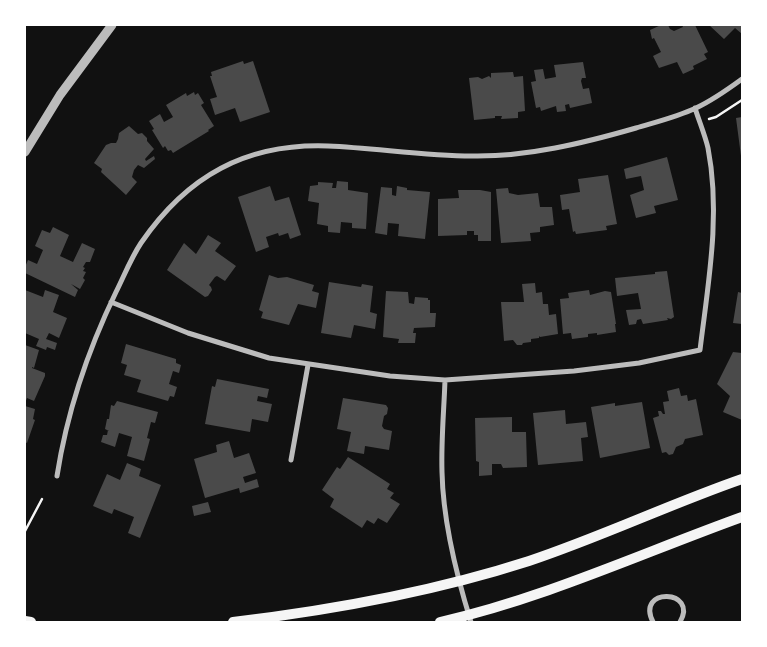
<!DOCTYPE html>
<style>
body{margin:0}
#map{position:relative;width:767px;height:647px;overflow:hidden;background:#111;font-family:Mulish,sans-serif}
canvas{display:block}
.frame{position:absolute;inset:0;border:26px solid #fff;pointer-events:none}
</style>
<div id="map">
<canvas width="767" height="647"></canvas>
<div class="frame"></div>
</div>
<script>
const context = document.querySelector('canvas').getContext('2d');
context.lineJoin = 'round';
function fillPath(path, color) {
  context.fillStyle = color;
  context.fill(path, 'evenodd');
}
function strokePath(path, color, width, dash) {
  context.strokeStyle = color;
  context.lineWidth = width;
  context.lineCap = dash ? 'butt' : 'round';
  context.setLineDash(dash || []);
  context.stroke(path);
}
const building = new Path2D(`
 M 661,25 L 668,25 L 670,29 L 674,31 L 683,27 L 682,25 L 695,25 L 708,52 L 704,54 L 707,59 L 693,66 L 694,69 L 683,74 L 677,62 L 659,68 L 653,56 L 661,52 L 654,38 L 652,39 L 650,30 Z
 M 709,25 L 742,25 L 742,34 L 735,28 L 724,39 Z
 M 243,61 L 244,64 L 253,61 L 270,112 L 240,122 L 235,108 L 215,115 L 210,99 L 217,97 L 210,76 L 212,76 L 211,72 Z
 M 583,62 L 586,78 L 582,78 L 581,81 L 583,89 L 589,88 L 592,103 L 570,108 L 569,104 L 565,105 L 566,111 L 557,112 L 556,106 L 541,111 L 540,107 L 536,108 L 531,82 L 536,81 L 534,70 L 543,69 L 545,79 L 556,77 L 554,65 Z
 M 513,72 L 514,77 L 523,76 L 525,111 L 518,112 L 518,118 L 501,119 L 502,116 L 495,116 L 495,118 L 474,120 L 469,78 L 478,77 L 482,79 L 489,76 L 491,78 L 491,73 Z
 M 194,92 L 195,95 L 198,93 L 204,103 L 201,105 L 214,126 L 208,130 L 209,131 L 173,153 L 171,150 L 168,151 L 165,146 L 163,148 L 152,130 L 154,129 L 149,121 L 160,114 L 164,122 L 173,117 L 166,105 L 186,93 L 187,96 Z
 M 742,117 L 742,156 L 741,156 L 736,118 Z
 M 129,126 L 138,134 L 142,133 L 147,138 L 147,141 L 154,149 L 145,159 L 146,161 L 154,156 L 155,159 L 144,168 L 138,165 L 134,170 L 132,177 L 137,182 L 126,195 L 101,172 L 102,169 L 94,163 L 106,145 L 111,143 L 116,143 L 118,139 L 119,133 Z
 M 667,157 L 678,200 L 654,206 L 656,213 L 636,218 L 630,195 L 644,190 L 641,176 L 626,179 L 624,169 Z
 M 608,175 L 617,224 L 606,226 L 607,230 L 576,234 L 575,231 L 573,232 L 569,209 L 562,210 L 560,195 L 580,192 L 578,179 Z
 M 337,181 L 348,182 L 348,190 L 368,193 L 366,229 L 352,228 L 352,223 L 341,222 L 340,233 L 328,232 L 328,226 L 317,224 L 319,203 L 308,201 L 310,186 L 318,185 L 318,182 L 333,183 L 332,188 L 336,188 Z
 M 270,186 L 275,201 L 289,197 L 301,235 L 290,239 L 288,233 L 279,236 L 278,233 L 266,237 L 269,247 L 256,252 L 238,197 Z
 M 397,186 L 407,188 L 407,190 L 430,192 L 425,239 L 398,236 L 399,224 L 388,223 L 387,235 L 375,233 L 381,187 L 392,188 L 392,195 L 396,196 Z
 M 508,188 L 509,193 L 518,195 L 538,193 L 540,207 L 552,207 L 554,225 L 540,227 L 540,232 L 530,233 L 531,241 L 501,243 L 496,189 Z
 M 458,190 L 480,190 L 491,192 L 491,241 L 478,241 L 478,235 L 474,235 L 474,231 L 467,231 L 467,235 L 438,236 L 438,199 L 459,198 Z
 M 53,227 L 69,235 L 60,256 L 73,262 L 82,243 L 95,249 L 90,262 L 86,262 L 83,267 L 85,268 L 83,271 L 86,272 L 83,278 L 85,280 L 80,289 L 71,284 L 78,290 L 75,297 L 25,273 L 25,267 L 28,260 L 37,264 L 43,250 L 35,246 L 42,230 L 50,233 Z
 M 208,235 L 221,243 L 215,251 L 236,266 L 225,281 L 217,276 L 215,277 L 209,285 L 211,287 L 212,290 L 208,296 L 205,297 L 167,270 L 184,243 L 196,254 Z
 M 667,271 L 674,317 L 671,319 L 667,318 L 668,320 L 643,324 L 641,319 L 637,320 L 636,324 L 629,325 L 626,310 L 641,309 L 638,293 L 617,296 L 615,278 L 655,274 L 655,272 Z
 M 269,275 L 278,278 L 287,277 L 314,285 L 312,291 L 319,293 L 316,308 L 298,304 L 289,325 L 261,318 L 263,312 L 259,310 Z
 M 329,282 L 361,287 L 362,284 L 373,286 L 370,312 L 377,314 L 375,329 L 354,325 L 351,338 L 321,333 Z
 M 535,283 L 536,293 L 542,292 L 543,304 L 548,304 L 549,315 L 556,314 L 558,334 L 540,337 L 539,336 L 539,338 L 531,339 L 531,342 L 523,343 L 522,345 L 517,345 L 513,340 L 504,341 L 501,302 L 524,302 L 522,284 Z
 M 25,290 L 43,297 L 45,290 L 59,295 L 53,312 L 67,318 L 59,338 L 49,333 L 46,339 L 57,343 L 55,350 L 47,347 L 46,350 L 36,346 L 39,339 L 25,333 Z
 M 589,290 L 590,295 L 605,291 L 611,292 L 616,324 L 615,324 L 616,332 L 597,335 L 597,333 L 588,334 L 588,337 L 572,339 L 571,333 L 563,334 L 560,299 L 569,298 L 568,293 Z
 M 386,291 L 408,292 L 409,303 L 414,304 L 415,297 L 428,298 L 428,300 L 430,300 L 430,313 L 436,313 L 435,327 L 414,328 L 413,333 L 416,333 L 415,343 L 398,343 L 399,339 L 383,337 Z
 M 738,292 L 742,293 L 742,324 L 733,323 Z
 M 126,344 L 176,359 L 176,363 L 181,365 L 179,373 L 173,371 L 169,384 L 177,387 L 174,397 L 170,396 L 168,401 L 137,392 L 141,380 L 124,375 L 127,365 L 121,363 Z
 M 25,345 L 39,350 L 34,368 L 32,367 L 32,368 L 45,373 L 45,376 L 34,401 L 27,398 L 25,403 Z
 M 733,352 L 742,353 L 742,420 L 723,412 L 730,396 L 717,384 Z
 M 217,379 L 269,389 L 267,398 L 258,396 L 257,401 L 272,404 L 268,422 L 252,419 L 250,432 L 205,424 L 212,386 L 215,387 Z
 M 679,388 L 681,396 L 687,395 L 688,401 L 696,399 L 703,435 L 685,439 L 683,444 L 676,447 L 673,454 L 669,455 L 666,452 L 662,453 L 653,418 L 659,416 L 658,411 L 661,411 L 663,414 L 665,414 L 663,402 L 669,401 L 667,391 Z
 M 343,398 L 386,405 L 388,408 L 387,414 L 384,416 L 382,426 L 384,429 L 392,431 L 389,450 L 365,446 L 364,454 L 347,451 L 351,432 L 337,429 Z
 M 117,401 L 158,412 L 155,423 L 151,422 L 147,438 L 150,439 L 144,461 L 127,456 L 132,437 L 119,433 L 115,447 L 101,442 L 103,435 L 107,435 L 108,430 L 109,431 L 105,429 L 107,419 L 109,419 L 111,405 L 114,406 Z
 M 642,402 L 650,448 L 600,458 L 591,407 L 615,403 L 615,406 Z
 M 25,406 L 35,409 L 33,419 L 35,420 L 27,443 L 25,442 Z
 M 565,410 L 566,424 L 586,422 L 588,437 L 581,438 L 583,461 L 538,465 L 533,413 Z
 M 512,417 L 512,432 L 526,432 L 527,467 L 503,468 L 501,464 L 492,464 L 492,475 L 479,476 L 479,462 L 476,461 L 475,418 Z
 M 229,441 L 234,458 L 249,453 L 256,473 L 243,477 L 245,483 L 257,479 L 259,487 L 240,493 L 239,488 L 205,498 L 194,459 L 217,452 L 216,445 Z
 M 348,457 L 390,484 L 387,489 L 394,493 L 390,498 L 400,504 L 387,523 L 378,518 L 374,524 L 367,520 L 362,528 L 330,507 L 334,499 L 322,490 L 337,467 L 340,469 Z
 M 127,463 L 141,469 L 139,476 L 161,485 L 140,538 L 128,533 L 134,517 L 114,509 L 112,514 L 93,506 L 107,474 L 120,480 Z
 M 208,502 L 211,512 L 194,516 L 192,506 Z`);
const path = new Path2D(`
 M 709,119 L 716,117 L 742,100
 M 25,531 L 42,499`);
const minor = new Path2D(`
 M 111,302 L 188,333 L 269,358 L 390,376 L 445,380 L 574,371 L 639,363 L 700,350 C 708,284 721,215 708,148 C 705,135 699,121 695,108
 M 445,380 C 444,410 441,441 442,472 C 443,519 457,577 471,622
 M 291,460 L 308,365
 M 57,476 C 67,412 88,350 116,292 C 124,276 131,258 141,243 C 187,176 246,143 328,146 C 376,148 424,156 472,156 C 527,157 584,143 636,128 C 656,122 677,117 696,108 C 713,100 727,90 742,79
 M 653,622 C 635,587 699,589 680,622`);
const tertiary = new Path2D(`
 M 25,152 L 60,95 L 112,25`);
const secondary = new Path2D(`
 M 25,621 L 31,622
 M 233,622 C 333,610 433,592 529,561 C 601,537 670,504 742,479
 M 440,622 C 545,598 642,553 742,517`);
fillPath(building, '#4a4a4a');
strokePath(path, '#f5f5f5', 2.5);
strokePath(minor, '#bcbcbc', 5);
strokePath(tertiary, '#bcbcbc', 9);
strokePath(secondary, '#f5f5f5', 10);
</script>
